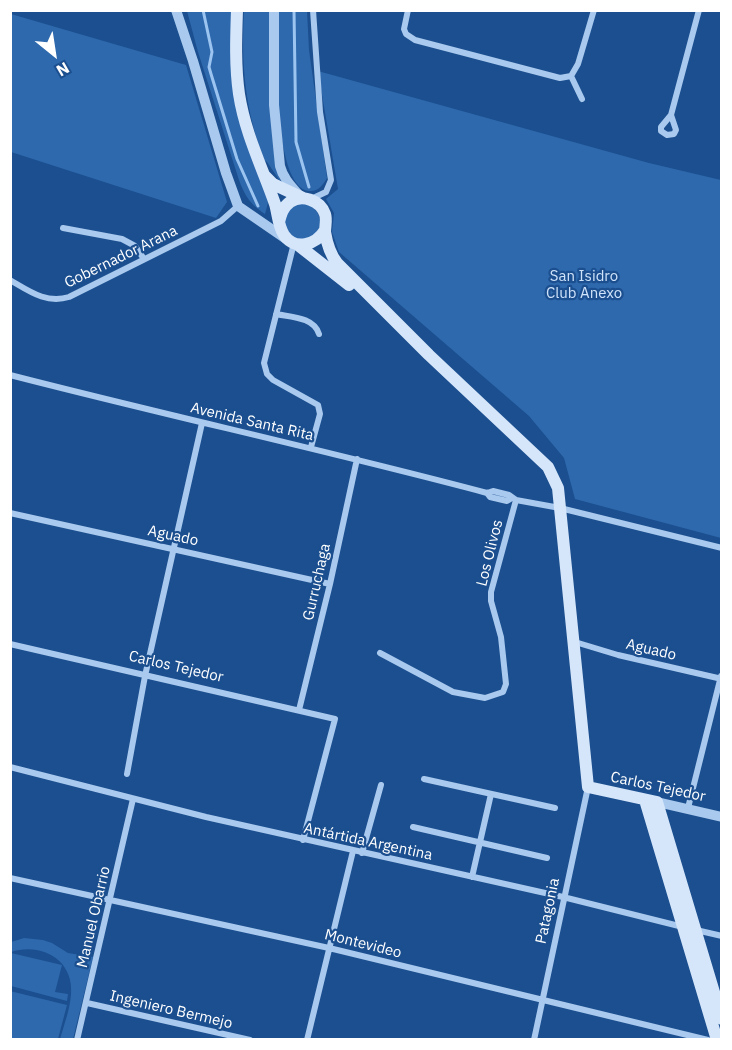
<!DOCTYPE html>
<meta charset="utf-8">
<style>
body{margin:0}
#map{position:relative;width:732px;height:1050px;overflow:hidden;background:#1b4f8f;font-family:"IBM Plex Sans",sans-serif}
canvas{display:block}
.frame{position:absolute;inset:0;border:12px solid #fff;pointer-events:none}
.north{position:absolute;left:24px;top:24px;width:60px;height:60px;-webkit-text-stroke:4px #1b4f8f;paint-order:stroke;rotate:150deg;font-size:16px;font-weight:700;line-height:24px;text-align:center;color:#fff}
.north::after{content:'';display:block;margin:auto;width:21px;height:27px;background:#fff;clip-path:polygon(50% 0,100% 100%,50% 72%,0 100%)}
</style>
<div id="map">
<canvas width="732" height="1050"></canvas>
<div class="frame"></div>
<div class="north">N</div>
</div>
<script>
const context = document.querySelector('canvas').getContext('2d');
context.lineJoin = 'round';
function fillPath(path, color) {
  context.fillStyle = color;
  context.fill(path, 'evenodd');
}
function strokePath(path, color, width, dash) {
  context.strokeStyle = color;
  context.lineWidth = width;
  context.lineCap = dash ? 'butt' : 'round';
  context.setLineDash(dash || []);
  context.stroke(path);
}
function drawText(font, color, halo, rows, align = 'center') {
  context.font = font + ' "IBM Plex Sans",sans-serif';
  context.lineWidth = 4.5;
  context.setLineDash([]);
  context.textBaseline = 'middle';
  context.strokeStyle = halo;
  context.fillStyle = color;
  for (const [text, x, y, turn = 0] of rows) {
    context.save();
    context.translate(x, y);
    context.rotate((+turn || 0) * Math.PI / 180);
    context.textAlign = isNaN(turn) ? turn : align;
    if (halo) context.strokeText(text, 0, 0);
    context.fillText(text, 0, 0);
    context.restore();
  }
}
const green = new Path2D(`
 M 187,11 L 233,11 L 232,57 L 269,199 L 265,214 C 250,204 245,196 239,180 L 198,52 Z
 M 244,11 L 270,11 L 269,100 L 280,181 L 267,162 L 264,160 C 245,109 241,65 244,11 Z
 M 277,11 L 307,11 L 309,50 L 327,178 C 323,185 318,192 309,191 C 271,187 277,39 277,11 Z
 M 11,14 L 186,65 L 227,202 L 216,218 L 11,152 Z
 M 318,71 L 649,163 L 721,180 L 721,538 L 575,499 L 564,458 L 529,416 L 339,252 L 332,232 L 334,213 L 326,199 L 338,189 Z
 M284 222a18 18 0 1 1 36 0a18 18 0 1 1-36 0Z
 M 24,938 L 43,940 L 52,943 L 68,953 L 93,957 L 73,1039 L 60,1039 C 64,1025 70,1009 71,994 C 74,959 40,942 11,952 L 11,942 Z
 M 11,953 L 62,965 L 55,992 L 68,994 L 67,1001 L 11,986 Z
 M 10,991 L 67,1005 L 58,1039 L 11,1039 Z`);
const stream = new Path2D(`
 M 203,10 L 212,52 L 209,67 L 211,74 L 237,159 L 258,206
 M 294,10 L 296,142 L 309,187`);
const minor = new Path2D(`
 M 408,10 L 404,29 L 406,34 L 415,40 L 560,78 L 571,76
 M 571,76 L 578,64 L 594,10
 M 571,76 L 582,99
 M 671,115 L 676,130 L 674,134 L 667,135 L 661,131 L 661,127 L 671,115 L 699,10
 M 311,199 L 326,192 L 331,180 L 320,112 L 313,10
 M 63,228 L 122,239 L 135,246 L 144,259
 M 294,243 L 264,363 L 267,374 L 273,380 L 318,405 L 320,414 L 311,447
 M 10,280 C 29,291 46,304 69,297 L 221,221 L 238,206
 M 276,314 C 291,317 314,317 319,334
 M 10,375 C 169,416 329,451 487,493 L 493,491 L 509,495 L 516,500 L 560,508 L 722,548
 M 487,493 L 490,497 L 507,501 L 512,498
 M 10,513 L 330,584
 M 575,642 L 618,655 L 722,679
 M 10,644 L 335,719 L 303,840
 M 380,653 L 453,692 L 485,698 L 503,692 L 506,684 L 501,637 L 491,601 L 491,592 L 516,500
 M 299,710 L 330,584 L 357,459
 M 10,767 L 206,817 L 563,897 L 683,927
 M 127,774 L 145,676 L 202,423
 M 424,779 L 555,808
 M 688,808 L 721,676
 M 413,827 L 547,858
 M 362,853 L 381,785
 M 472,877 L 491,794
 M 10,878 L 329,948 L 708,1040
 M 696,930 L 722,936
 M 87,1003 L 250,1040
 M 77,1040 L 133,799
 M 307,1040 L 353,851
 M 534,1040 L 588,787`);
const tertiary = new Path2D(`
 M 176,10 L 193,61 L 226,173 L 238,206 L 286,239
 M 274,10 L 274,105 L 280,166 C 283,178 291,186 299,195
 M 657,802 L 722,817`);
const secondary = new Path2D(`
 M 237,10 C 236,38 235,66 239,94 C 245,133 262,167 275,204 C 278,214 278,226 284,235 C 295,251 316,245 325,230
 M 264,175 L 273,184 L 303,198
 M 279,222 C 281,214 283,207 290,202 C 302,194 320,200 325,214 C 327,220 325,226 325,232 C 327,244 330,254 337,263 L 429,355 L 548,467 L 558,488 L 560,508 L 588,787 L 657,802 L 722,1019
 M 298,245 L 349,285
 M 645,800 L 717,1040`);
const streetNames = [
 ["Gobernador Arana",121,257,-26],
 ["Avenida Santa Rita",252,422,13],
 ["Aguado",173,536,12],
 ["Los Olivos",490,553,-76],
 ["Gurruchaga",317,582,-77],
 ["Aguado",651,650,13],
 ["Carlos Tejedor",176,667,13],
 ["Carlos Tejedor",658,787,12],
 ["Antártida Argentina",368,842,12],
 ["Patagonia",548,911,-78],
 ["Manuel Obarrio",94,917,-77],
 ["Montevideo",363,944,14],
 ["Ingeniero Bermejo",171,1010,13]
];
const parkNames = [
 ["San Isidro",584,277],
 ["Club Anexo",584,294]
];
fillPath(green, '#2e69ad');
strokePath(stream, '#9cc4f0', 3);
strokePath(minor, '#a9c9ee', 6);
strokePath(tertiary, '#a9c9ee', 10);
strokePath(secondary, '#d6e6fa', 12);
drawText('15px', '#fff', '#1b4f8f', streetNames);
drawText('15px', '#cfe3fa', '#1b4f8f', parkNames);
</script>
